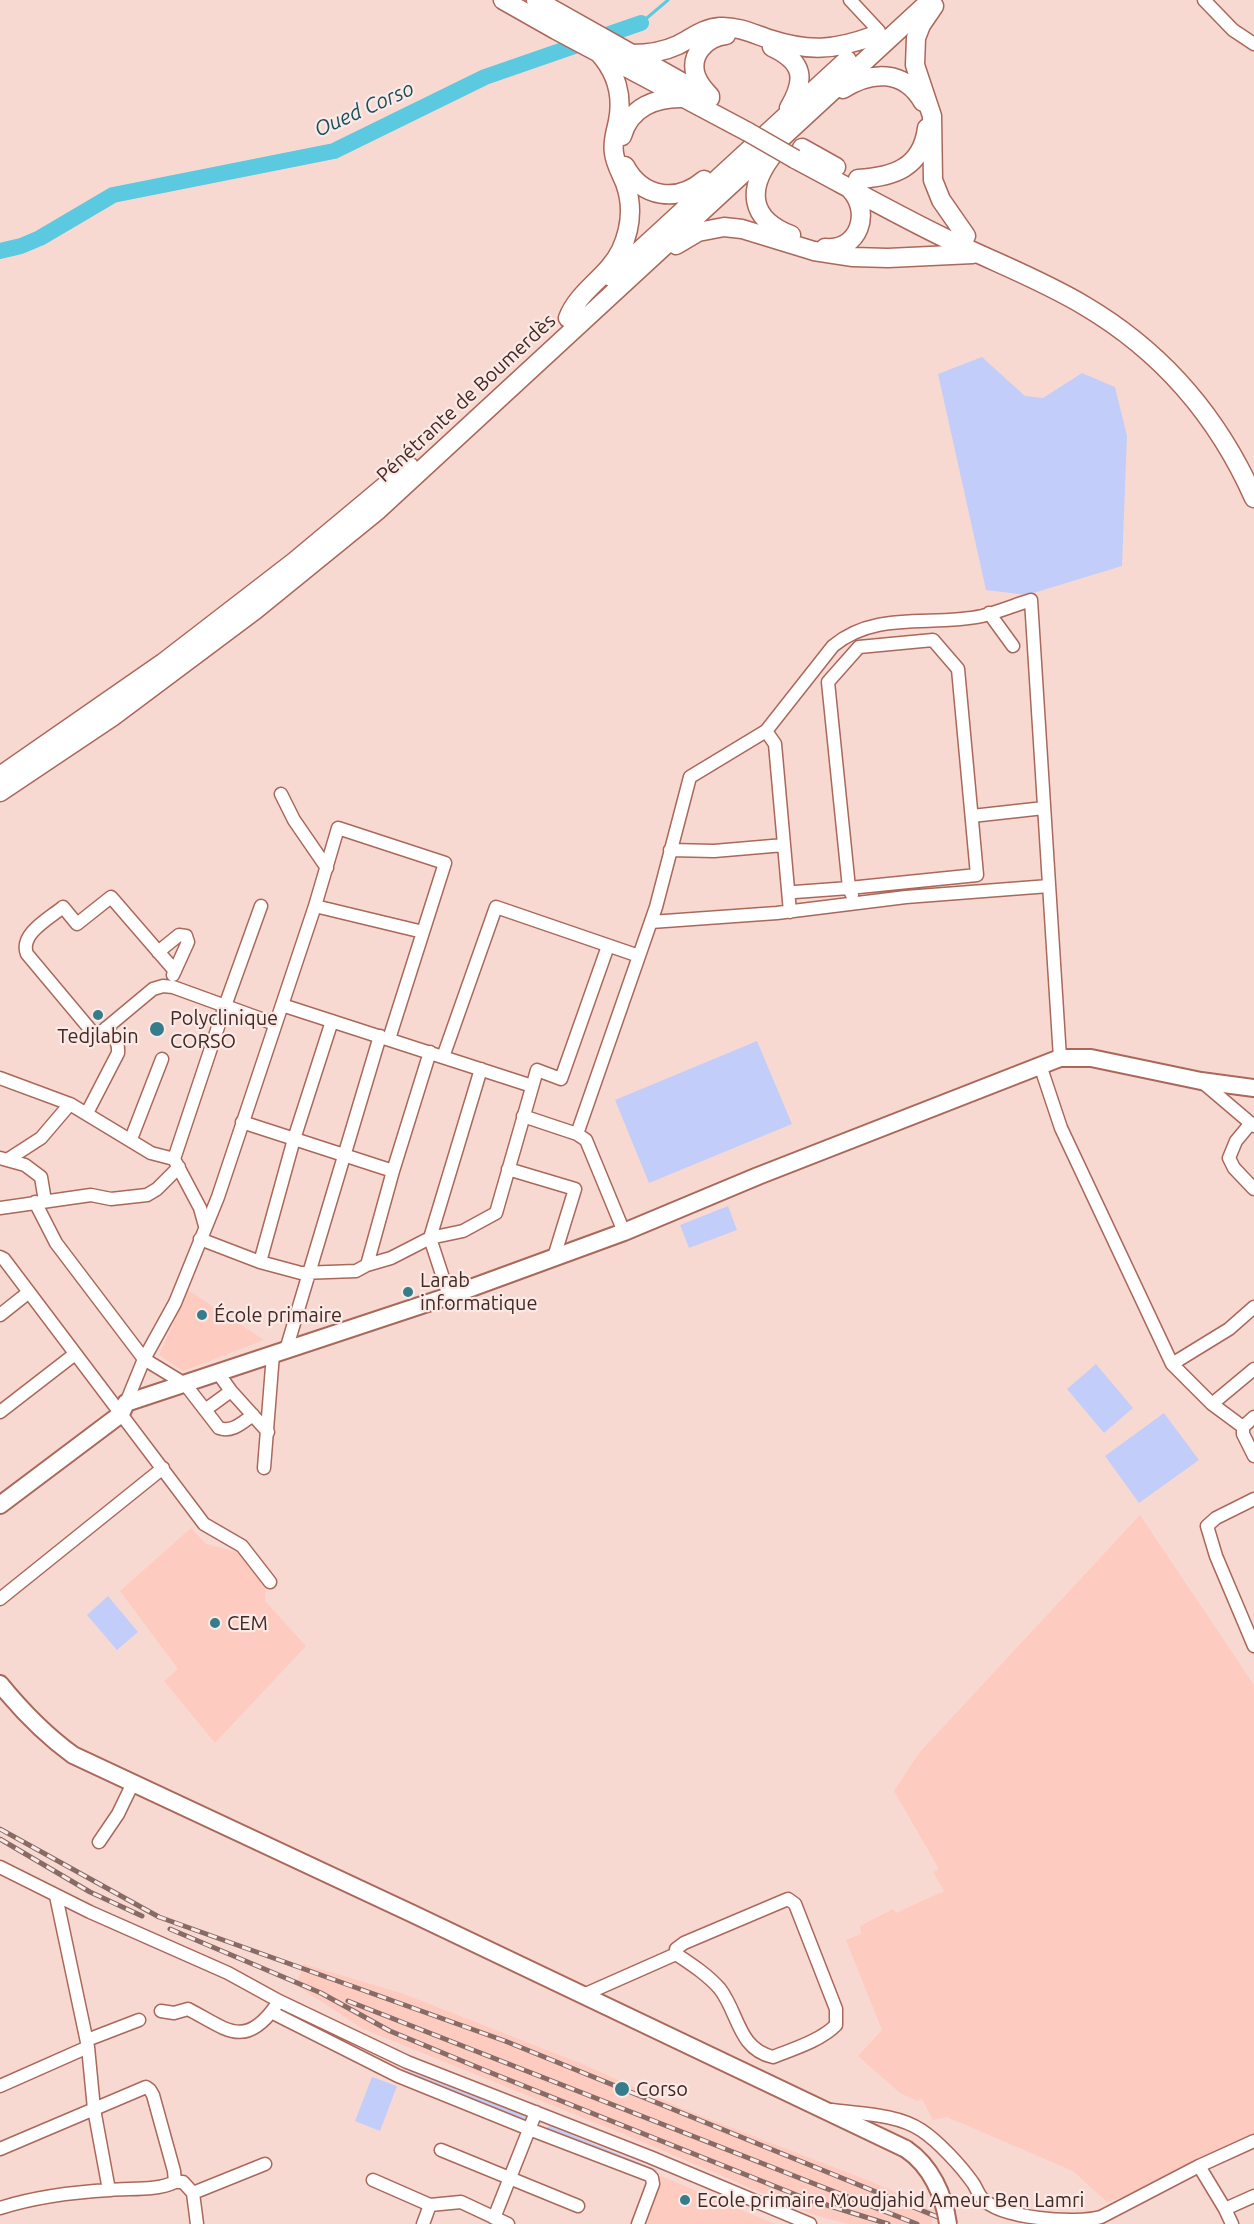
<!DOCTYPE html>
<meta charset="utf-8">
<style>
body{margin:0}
canvas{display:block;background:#f8d9d2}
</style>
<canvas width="1254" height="2224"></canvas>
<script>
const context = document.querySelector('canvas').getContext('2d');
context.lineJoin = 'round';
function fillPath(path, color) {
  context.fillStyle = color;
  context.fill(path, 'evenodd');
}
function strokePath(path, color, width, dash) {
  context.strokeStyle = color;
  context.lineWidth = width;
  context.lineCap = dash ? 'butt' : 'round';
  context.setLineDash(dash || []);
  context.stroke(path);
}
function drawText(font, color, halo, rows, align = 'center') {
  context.font = font + ' Ubuntu,sans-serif';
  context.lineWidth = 4.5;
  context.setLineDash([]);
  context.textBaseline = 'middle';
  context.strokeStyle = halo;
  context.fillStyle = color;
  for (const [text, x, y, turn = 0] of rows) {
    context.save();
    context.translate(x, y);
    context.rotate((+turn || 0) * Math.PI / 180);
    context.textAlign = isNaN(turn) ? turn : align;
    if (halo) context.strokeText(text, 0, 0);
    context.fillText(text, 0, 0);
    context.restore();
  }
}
const built = new Path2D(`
 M 188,1290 L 264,1340 L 183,1371 L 159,1355 Z
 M 1140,1515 L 1254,1685 L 1254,2142 L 1154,2187 L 1107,2202 L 1073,2171 L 947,2117 L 933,2120 L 922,2099 L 917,2101 L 900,2093 L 858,2056 L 882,2030 L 846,1940 L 861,1934 L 860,1926 L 893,1909 L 896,1913 L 944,1891 L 933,1872 L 939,1869 L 894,1791 L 919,1753 Z
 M 191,1528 L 206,1544 L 241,1553 L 266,1585 L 265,1601 L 306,1646 L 215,1743 L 164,1681 L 178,1669 L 120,1591 Z
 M 304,1964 L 404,1994 L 580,2063 L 686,2110 L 872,2182 L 935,2209 L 931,2224 L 848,2224 L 811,2214 L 643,2142 L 363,2029 L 296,1985 Z
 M 661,2176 L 775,2224 L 643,2224 Z`);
const green = new Path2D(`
 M 982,357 L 1025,396 L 1043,398 L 1082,373 L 1115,387 L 1127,436 L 1122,566 L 1027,595 L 986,590 L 938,374 Z
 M 757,1041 L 792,1124 L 649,1183 L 615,1100 Z
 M 728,1206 L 737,1230 L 689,1248 L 680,1225 Z
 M 1096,1364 L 1133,1408 L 1104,1433 L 1067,1389 Z
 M 1164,1413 L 1199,1460 L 1139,1503 L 1105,1456 Z
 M 108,1596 L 138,1632 L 117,1650 L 87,1615 Z
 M 402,2069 L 528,2117 L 527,2122 L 398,2070 Z
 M 372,2077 L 397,2086 L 380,2131 L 355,2121 Z
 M 550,2126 L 657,2170 L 655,2174 L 548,2129 L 547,2127 Z`);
const stream = new Path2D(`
 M 641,23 L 668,0`);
const river = new Path2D(`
 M 0,251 L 21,246 L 40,238 L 113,195 L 334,151 L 485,77 L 641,23`);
const minor = new Path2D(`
 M 850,0 L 879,31
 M 1204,0 L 1233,30 L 1254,44
 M 989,613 L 1013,646
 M 933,640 L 958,669 L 977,875 L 849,888 L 828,682 L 859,647 Z
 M 766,731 L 775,744 L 790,912
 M 281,794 L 294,820 L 327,868
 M 972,816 L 1044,808
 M 670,850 L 714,851 L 784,845
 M 795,892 L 849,888 L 852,895
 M 315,906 L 338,828 L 445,863 L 389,1039
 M 651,922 L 777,913 L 906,897 L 1049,886
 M 158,952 L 179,935 L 186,936 L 188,942 L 173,975
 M 639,956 L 656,907 L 690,777 L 766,731 L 833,646 C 876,610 931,627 982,616 C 998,612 1015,605 1031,600 L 1060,1058
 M 175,971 L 111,897 L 77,924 L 63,907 C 50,918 19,934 27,954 L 94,1034 L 99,1034 L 153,989 L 163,986 L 173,987 L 275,1024
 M 282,1005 L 532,1086
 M 443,1057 L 496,907 L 639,956 L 577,1134
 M 1040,1065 L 1061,1128 L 1172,1364 L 1229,1329 L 1254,1307
 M 0,1078 L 70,1104 L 151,1153 L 174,1159 L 200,1208 L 205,1226
 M 1201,1081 L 1254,1126
 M 87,1113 L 118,1053 C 119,1041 113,1036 106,1028
 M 523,1116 L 577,1134 L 586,1140 L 624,1232
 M 242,1122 L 393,1171
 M 1251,1123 L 1236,1141 L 1229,1158 L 1234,1168 L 1254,1189
 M 131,1139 L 162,1059
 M 0,1158 L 7,1160 L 41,1138 L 70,1104
 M 174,1159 L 225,1006 L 261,906
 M 7,1160 L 25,1165 L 41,1177 L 45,1201
 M 508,1169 L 575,1189 L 554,1257
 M 35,1202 L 56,1243 L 144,1359 L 185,1384 L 219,1428 C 232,1433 243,1422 253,1415
 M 0,1208 L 91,1195 L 111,1199 L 147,1195 L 157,1189 L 179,1167
 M 200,1239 L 260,1262 L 301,1273 L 356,1271 L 367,1265 L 391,1258 L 430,1238 L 463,1231 L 496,1213 L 537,1070 L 561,1079 L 608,946
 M 0,1257 L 4,1259 L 204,1524 L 242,1546 L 270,1582
 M 260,1262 L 294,1139 L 332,1021
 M 367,1265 L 393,1171 L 430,1052
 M 449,1296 L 430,1238 L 481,1069
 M 0,1315 L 29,1292
 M 286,1350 L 380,1036
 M 1172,1364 L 1212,1404 L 1243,1427
 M 218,1373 L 231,1391 L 268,1432
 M 126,1403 L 144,1359 L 175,1303 L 218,1197 L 315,906 L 423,932
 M 1212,1404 L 1254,1369
 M 205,1410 L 231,1391
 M 0,1412 L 75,1354
 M 1254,1417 L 1243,1427 L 1243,1434 L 1254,1456
 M 264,1468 L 273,1354
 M 1254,1499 L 1216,1518 L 1207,1526 L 1216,1556 L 1254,1646
 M 0,1599 L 163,1468
 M 99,1842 L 118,1814 L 133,1783
 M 0,1867 L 90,1912 L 228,1973 L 279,2001 L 407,2062 L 650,2157 L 810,2224
 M 581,1996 L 676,1954 L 676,1949 L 684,1943 L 788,1899 L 795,1904 L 836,2009 L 836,2025 C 820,2041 793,2049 773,2057 C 738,2049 739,2014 720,1989 C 708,1975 691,1964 676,1954
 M 161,2011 L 174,2013 L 188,2009 C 225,2028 244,2050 275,2007
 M 271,2012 L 398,2076 L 529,2129 L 649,2175 L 652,2178 L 653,2184 L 638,2224
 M 87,2040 L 139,2020
 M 88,2047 L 94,2109 L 109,2190
 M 0,2086 L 88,2047 L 56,1896
 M 832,2110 C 861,2114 897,2114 921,2130 C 938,2141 961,2166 973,2183 C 976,2187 978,2194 982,2198 C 1000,2219 1076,2224 1101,2217 L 1199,2166 L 1254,2141
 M 0,2149 L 146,2087 L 150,2090 L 153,2095 L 174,2171 L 175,2182 C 156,2191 131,2188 110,2190 C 73,2192 35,2197 0,2208
 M 441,2150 L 578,2206
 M 1199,2166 L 1225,2209 L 1232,2224
 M 373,2180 L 430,2205
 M 175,2182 L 183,2182 L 193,2193 L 197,2224
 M 193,2193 L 265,2164
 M 1225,2209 L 1254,2196
 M 494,2218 L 536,2112
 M 423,2224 L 430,2205 L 461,2202 L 508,2224`);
const major = new Path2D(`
 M 0,1505 L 121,1414 L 126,1403 L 449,1296 L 624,1232 L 758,1176 L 1060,1058 L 1091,1058 L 1201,1081 L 1254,1088
 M 0,1684 C 22,1711 44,1734 73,1755 L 413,1914 L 906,2149`);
const highway = new Path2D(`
 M 503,0 L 556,30 L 748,132
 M 536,0 L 710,98
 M 934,6 L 921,25 L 916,38 L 915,65 L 932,116 L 933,180 L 941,200 L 966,236
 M 772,47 C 804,62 806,79 789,108
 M 632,54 C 648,54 663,52 678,45 C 692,38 703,28 720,27 C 737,26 754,34 769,39 C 809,52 835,50 873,36
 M 843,89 C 871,71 904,69 923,102
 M 710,96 C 704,90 699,84 696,76 C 689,55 706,37 726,35
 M 622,136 C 630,107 656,97 684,98
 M 802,148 L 836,167
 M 772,156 C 747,189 749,219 791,235
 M 795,159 C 846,186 897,215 949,240 C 994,262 1042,280 1085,306 C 1161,351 1218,417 1254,498
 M 625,166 C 642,198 677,203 704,180
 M 858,179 C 893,177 922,168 927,128
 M 676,245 L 698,232 L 724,227 L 742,229 L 814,251 L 853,257 L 888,258 L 973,254
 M 825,248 C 859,251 872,212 850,189
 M 611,277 L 847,60
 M 568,318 C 579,290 608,277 621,250 C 631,228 633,205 625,183 C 621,173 615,163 614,153 C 612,141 616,132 618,121 C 623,96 616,72 599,53
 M 0,776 L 163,663 L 294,562 L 409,466
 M 0,792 L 112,717 L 255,610 L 378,510 L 931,0`);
const rail = new Path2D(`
 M 0,1829 L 159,1917 L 505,2041 L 955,2224
 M 0,1839 L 90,1892 L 142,1916
 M 170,1929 L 321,1993 L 390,2031 L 484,2070 L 804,2198 L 888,2224
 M 348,2001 L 917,2224`);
const majorBridge = new Path2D(`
 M 906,2149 C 931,2166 944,2195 948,2224`);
const highwayBridge = new Path2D(`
 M 748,132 L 795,159`);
const markers = [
 [98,1015,6,"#377c8a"],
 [157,1029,8,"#377c8a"],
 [408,1292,6,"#377c8a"],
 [202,1315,6,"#377c8a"],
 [215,1623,6,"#377c8a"],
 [622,2089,8,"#377c8a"],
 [685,2200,6,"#377c8a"]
];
const streetNames = [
 ["Pénétrante de Boumerdès",466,398,-43]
];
const poiNames = [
 ["Polyclinique",170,1018],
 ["CORSO",170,1041],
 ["Tedjlabin",98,1036,"center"],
 ["Larab",420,1280],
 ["informatique",420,1303],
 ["École primaire",214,1315],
 ["CEM",227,1623],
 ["Corso",636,2089],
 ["Ecole primaire Moudjahid Ameur Ben Lamri",697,2200]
];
const waterNames = [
 ["Oued Corso",364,109,-24]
];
fillPath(built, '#fdcbc0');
fillPath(green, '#c2cef9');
strokePath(stream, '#5bc9df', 3);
strokePath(river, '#5bc9df', 16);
strokePath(minor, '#aa685a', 15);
strokePath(major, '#aa685a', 20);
strokePath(highway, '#aa685a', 21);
strokePath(minor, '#fff', 12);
strokePath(major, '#fff', 16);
strokePath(highway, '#fff', 18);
strokePath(rail, '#886b64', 5);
strokePath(rail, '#faeae7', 3, [9]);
strokePath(majorBridge, '#aa685a', 20, []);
strokePath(highwayBridge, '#aa685a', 21, []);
strokePath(majorBridge, '#fff', 16);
strokePath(highwayBridge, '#fff', 18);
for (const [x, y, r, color] of markers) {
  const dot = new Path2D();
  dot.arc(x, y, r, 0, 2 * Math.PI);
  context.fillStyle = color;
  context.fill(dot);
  strokePath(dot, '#faeae7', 2);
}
drawText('20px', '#432721', '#faeae7', streetNames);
drawText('20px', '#432721', '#faeae7', poiNames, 'left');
drawText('italic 21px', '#1e4e58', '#faeae7', waterNames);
</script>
